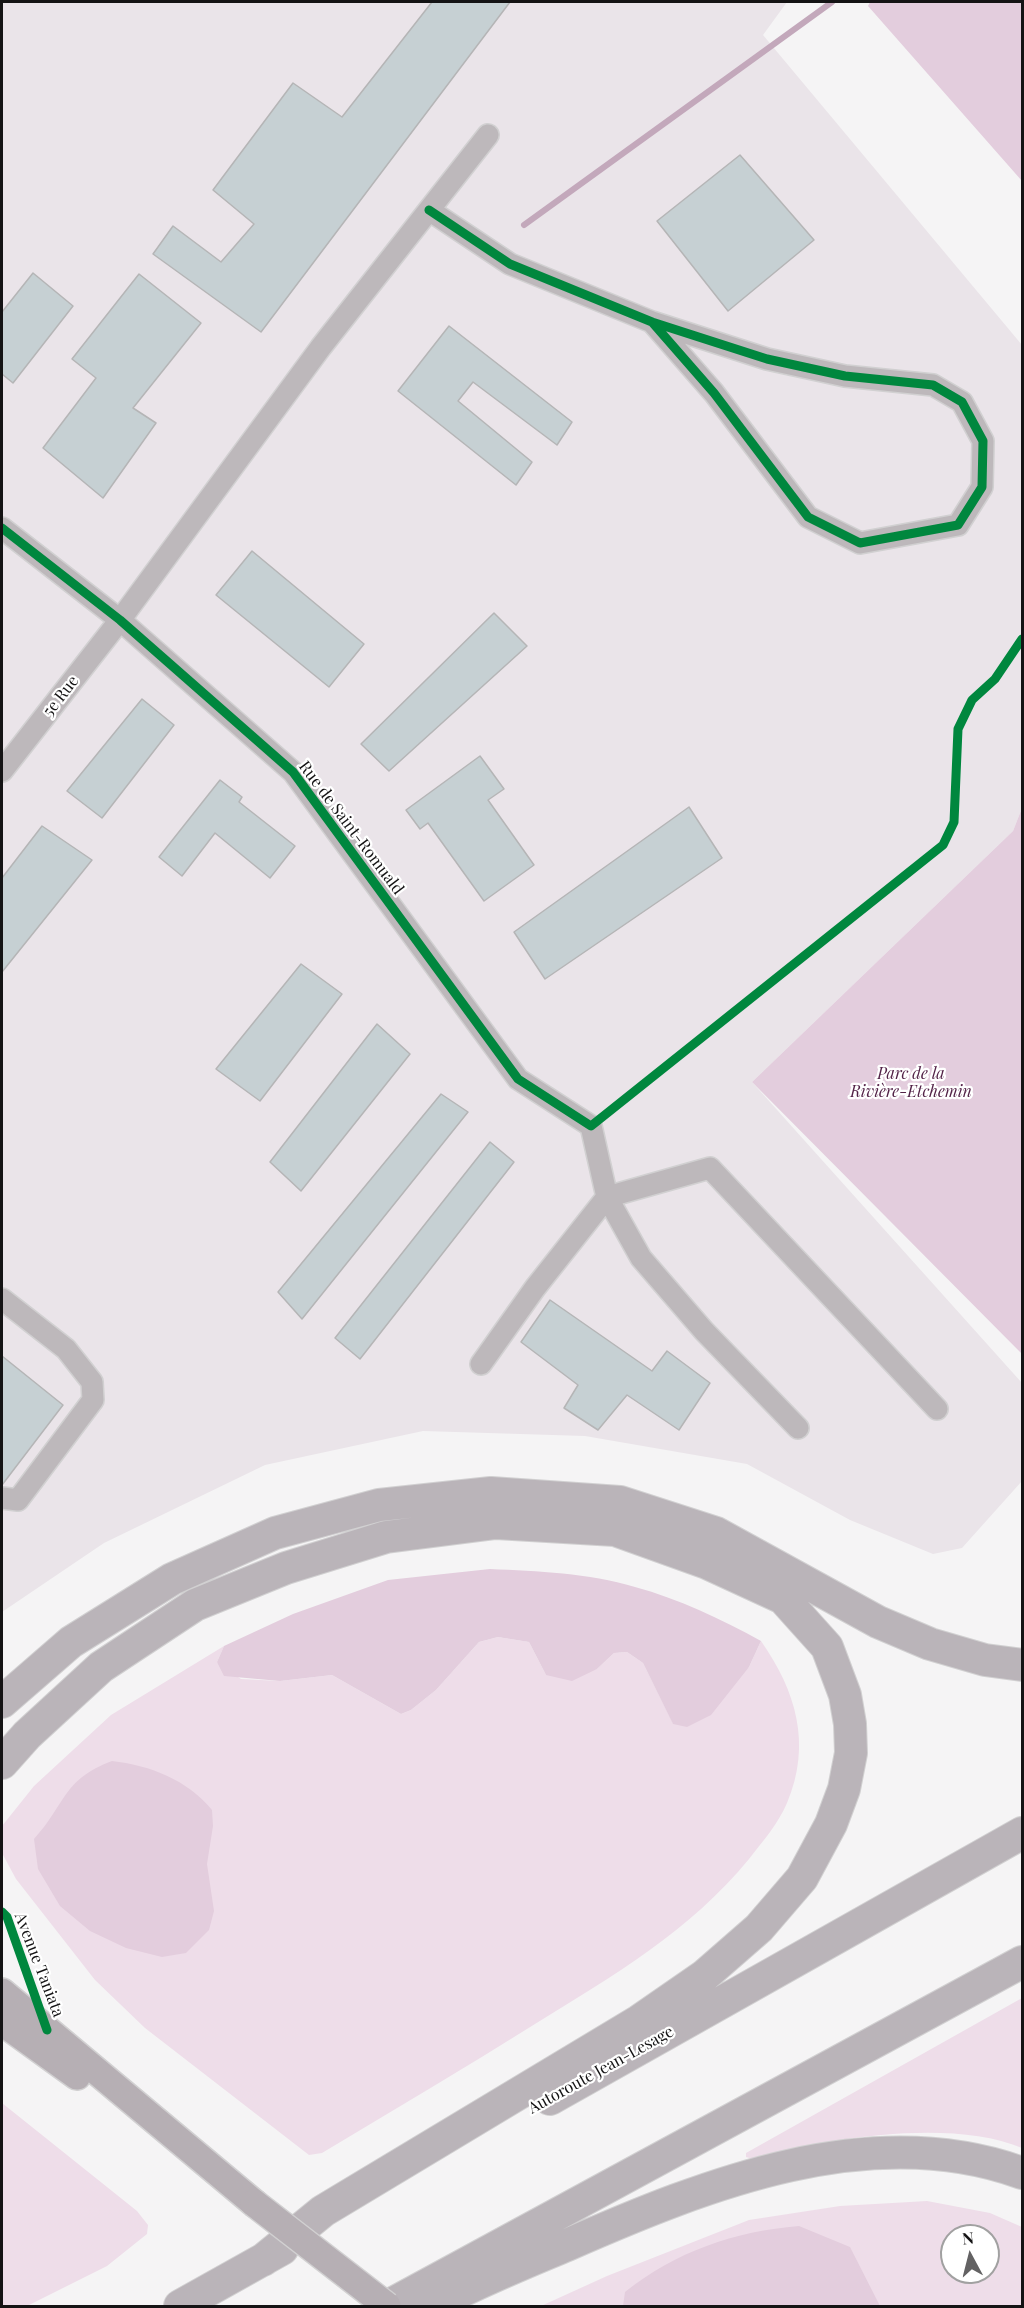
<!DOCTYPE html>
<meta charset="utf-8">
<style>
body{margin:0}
#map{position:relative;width:1024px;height:2308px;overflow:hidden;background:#f5f4f5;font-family:"Playfair Display",serif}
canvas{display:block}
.frame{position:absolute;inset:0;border:3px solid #141314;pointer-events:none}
.north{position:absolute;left:940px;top:2224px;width:60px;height:60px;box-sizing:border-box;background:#fff;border:2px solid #a1a1a1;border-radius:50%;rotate:353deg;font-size:16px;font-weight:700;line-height:24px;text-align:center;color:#141314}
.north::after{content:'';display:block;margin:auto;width:21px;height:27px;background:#636263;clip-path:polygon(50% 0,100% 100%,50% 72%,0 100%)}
</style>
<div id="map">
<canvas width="1024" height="2308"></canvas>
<div class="frame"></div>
<div class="north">N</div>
</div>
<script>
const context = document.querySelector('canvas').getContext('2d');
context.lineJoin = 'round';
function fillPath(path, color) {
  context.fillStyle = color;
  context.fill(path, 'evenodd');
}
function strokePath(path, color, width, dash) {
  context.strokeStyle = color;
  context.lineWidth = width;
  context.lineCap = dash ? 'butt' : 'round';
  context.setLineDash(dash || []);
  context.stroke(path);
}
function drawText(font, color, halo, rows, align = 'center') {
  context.font = font + ' "Playfair Display",serif';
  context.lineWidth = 4.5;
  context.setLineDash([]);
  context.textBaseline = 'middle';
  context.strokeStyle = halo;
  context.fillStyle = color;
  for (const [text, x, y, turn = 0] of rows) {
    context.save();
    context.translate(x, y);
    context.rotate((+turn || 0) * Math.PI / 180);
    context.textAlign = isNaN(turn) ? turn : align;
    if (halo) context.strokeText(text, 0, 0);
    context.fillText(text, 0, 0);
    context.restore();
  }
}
const built = new Path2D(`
 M 2,2 L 787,2 L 763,35 L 1022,345 L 1022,808 L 1013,831 L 752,1082 L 1022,1383 L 1022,1481 L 962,1548 L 933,1554 L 850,1520 L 747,1464 L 585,1436 L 423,1431 L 265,1465 L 104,1543 L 2,1612 Z`);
const green = new Path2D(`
 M 498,1637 L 529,1642 L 546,1675 L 597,1669 L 614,1653 L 627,1652 L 643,1663 L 673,1723 L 749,1667 L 761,1641 C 796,1691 812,1744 787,1803 C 778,1824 763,1841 749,1859 C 690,1931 613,1976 535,2024 C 465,2068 393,2110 322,2153 L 309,2155 L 145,2028 L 95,1980 L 16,1879 L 2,1853 L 2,1826 L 34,1786 L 111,1715 L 224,1646 L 217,1662 L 241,1679 L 280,1681 L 332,1675 L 401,1714 L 411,1710 L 436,1690 L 479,1642 Z
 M 1022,1998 L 1022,2148 C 951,2118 826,2138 753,2159 L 746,2157 L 746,2153 Z
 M 2,2103 L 137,2211 L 148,2225 L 147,2234 L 107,2266 L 27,2306 L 2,2306 Z
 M 927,2201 L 990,2213 L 1022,2227 L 1022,2306 L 541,2306 L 607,2276 L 749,2220 L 840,2206 ZM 952,2236 L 988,2236 L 988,2272 L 952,2272 Z`);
const forest = new Path2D(`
 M 870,2 L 1022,2 L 1022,181 L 868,6 Z
 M 1022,808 L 1022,1354 L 752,1082 L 1013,831 Z
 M 490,1569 C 538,1571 588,1573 635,1587 C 679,1599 721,1619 761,1641 L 749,1667 L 711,1715 L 687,1727 L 673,1724 L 643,1663 L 627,1652 L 614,1653 L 597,1669 L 572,1681 L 546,1675 L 529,1642 L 498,1637 L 479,1642 L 436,1690 L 411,1710 L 401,1714 L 332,1675 L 280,1681 L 224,1676 L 217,1662 L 224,1646 L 293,1614 L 388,1580 Z
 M 112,1761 C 149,1765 188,1780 212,1810 L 213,1826 L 207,1864 L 214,1911 L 209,1930 L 186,1953 L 162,1957 L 126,1948 L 90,1931 L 60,1906 L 38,1869 L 34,1839 C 66,1804 62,1780 112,1761 Z
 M 799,2226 L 850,2247 L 880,2306 L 623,2306 L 625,2292 C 675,2252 735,2231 799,2226 Z`);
const stream = new Path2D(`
 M 524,225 L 832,2`);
const building = new Path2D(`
 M 432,2 L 510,2 L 261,332 L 153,254 L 173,226 L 221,262 L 254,224 L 213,190 L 293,83 L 342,117 Z
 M 740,155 L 814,240 L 728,311 L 657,221 Z
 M 33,273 L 73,306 L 13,383 L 2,374 L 2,312 Z
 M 139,274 L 201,323 L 133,408 L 156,423 L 103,498 L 43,448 L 96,378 L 72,359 Z
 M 449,326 L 572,422 L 557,445 L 473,382 L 458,401 L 532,462 L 516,485 L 398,391 Z
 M 252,551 L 364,644 L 329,687 L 216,595 Z
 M 494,613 L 527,646 L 389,771 L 361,744 Z
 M 142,699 L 174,725 L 102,818 L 67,791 Z
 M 480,756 L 504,789 L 488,800 L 534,865 L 484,901 L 428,823 L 420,829 L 406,810 Z
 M 220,780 L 242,797 L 239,802 L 295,846 L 270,878 L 215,833 L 182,876 L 159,857 Z
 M 689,807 L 722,858 L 545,979 L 514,932 Z
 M 42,826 L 92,860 L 2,972 L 2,878 Z
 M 301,964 L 342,994 L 260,1101 L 216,1069 Z
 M 377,1024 L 410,1054 L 301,1191 L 270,1162 Z
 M 441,1094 L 468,1112 L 302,1319 L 278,1292 Z
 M 490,1142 L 514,1162 L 360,1359 L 335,1338 Z
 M 550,1300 L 652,1371 L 667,1351 L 710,1383 L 679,1430 L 627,1395 L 598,1430 L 564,1408 L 578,1385 L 521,1342 Z
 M 2,1356 L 63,1405 L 2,1485 Z`);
const minor = new Path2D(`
 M 429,210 L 510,264 L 652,322 L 714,393 L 808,517 L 860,543 L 958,525 L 982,487 L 983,441 L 962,402 L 933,385 L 845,376 L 767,359 L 652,322
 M 2,528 L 120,620 L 293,772 L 518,1079 L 591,1126 L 607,1197 L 641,1258 L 704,1331 L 798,1428
 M 2,771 L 120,620 L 321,347 L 488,135
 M 2,1299 L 66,1349 L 92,1382 L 93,1400 L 18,1500 L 2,1498
 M 481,1364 L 535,1288 L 607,1197 L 710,1168 L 937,1409`);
const major = new Path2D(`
 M 2,1992 L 254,2203
 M 2,2022 L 77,2076`);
const highway = new Path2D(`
 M 2,1702 L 71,1642 L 172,1579 L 275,1533 L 379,1505 L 491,1493 L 620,1502 L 716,1533 L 878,1622 L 930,1644 L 985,1660 L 1022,1665
 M 2,1763 L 27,1735 L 101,1667 L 195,1605 L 286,1568 L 386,1537 L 496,1523 L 615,1530 L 707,1563 L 783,1598 L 827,1647 L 845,1695 L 850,1724 L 851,1753 L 844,1789 L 831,1824 L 802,1878 L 759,1928 L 704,1976 L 639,2021 L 323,2211 L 263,2260
 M 550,2099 L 1022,1833
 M 434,2305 C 477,2282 522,2264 567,2245 C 706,2184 871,2118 1022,2173
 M 180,2306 L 282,2249
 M 388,2306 L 1022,1962`);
const majorBridge = new Path2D(`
 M 254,2203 L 387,2306`);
const cycleway = new Path2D(`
 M 429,210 L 510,264 L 652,322 L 714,393 L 808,517 L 860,543 L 958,525 L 982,487 L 983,441 L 962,402 L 933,385 L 845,376 L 767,359 L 652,322
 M 2,528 L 120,620 L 293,772 L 518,1079 L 591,1126 L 943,845 L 954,822 L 958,729 L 972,700 L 995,679 L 1022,639
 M 2,1912 L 7,1917 L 47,2030`);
const streetNames = [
 ["5e Rue",61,696,-52],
 ["Rue de Saint-Romuald",351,828,53],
 ["Avenue Taniata",39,1965,69],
 ["Autoroute Jean-Lesage",601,2070,-29]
];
const parkNames = [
 ["Parc de la",911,1074],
 ["Rivière-Etchemin",911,1092]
];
fillPath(built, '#eae4e9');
fillPath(green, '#eedde9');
fillPath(forest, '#e3cddd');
strokePath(stream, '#c3a8bb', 6);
fillPath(building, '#c6d0d3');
strokePath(building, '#b5b5b6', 1.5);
strokePath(minor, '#d1d0d1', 24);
strokePath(major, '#d1d0d1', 30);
strokePath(highway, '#d1d0d1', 34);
strokePath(minor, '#bdb8bb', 21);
strokePath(major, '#b6afb4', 27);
strokePath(highway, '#bab4b9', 32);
strokePath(majorBridge, '#d1d0d1', 30, []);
strokePath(majorBridge, '#b6afb4', 27);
strokePath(cycleway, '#00873e', 9);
drawText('16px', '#141314', '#fff', streetNames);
drawText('italic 16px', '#522247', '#fff', parkNames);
</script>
